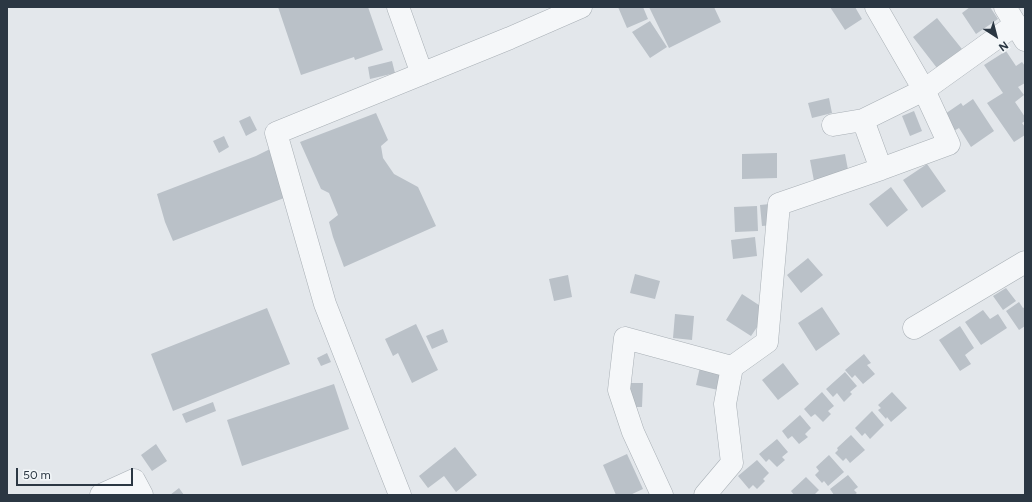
<!DOCTYPE html>
<style>
body{margin:0}
#map{position:relative;width:1032px;height:502px;overflow:hidden;background:#e3e7eb;font-family:Figtree,sans-serif}
canvas{display:block}
.frame{position:absolute;inset:0;border:8px solid #2b3743;pointer-events:none}
.north{position:absolute;left:976px;top:16px;width:40px;height:40px;-webkit-text-stroke:3px #f2f6f8;paint-order:stroke;rotate:144deg;font-size:11px;font-weight:700;line-height:16px;text-align:center;color:#2b3743}
.north::after{content:'';display:block;margin:auto;width:14px;height:18px;background:#2b3743;clip-path:polygon(50% 0,100% 100%,50% 72%,0 100%)}
.scale{position:absolute;left:16px;top:468px;width:117px;height:18px;box-sizing:border-box;border:2px solid #2b3743;border-top:0;padding-left:5px;font-size:12px;line-height:14px;white-space:nowrap;color:#2b3743;-webkit-text-stroke:3px #f2f6f8;paint-order:stroke}
</style>
<div id="map">
<canvas width="1032" height="502"></canvas>
<div class="frame"></div>
<div class="north">N</div>
<div class="scale">50 m</div>
</div>
<script>
const context = document.querySelector('canvas').getContext('2d');
context.lineJoin = 'round';
function fillPath(path, color) {
  context.fillStyle = color;
  context.fill(path, 'evenodd');
}
function strokePath(path, color, width, dash) {
  context.strokeStyle = color;
  context.lineWidth = width;
  context.lineCap = dash ? 'butt' : 'round';
  context.setLineDash(dash || []);
  context.stroke(path);
}
const building = new Path2D(`
 M 278,7 L 368,7 L 383,50 L 355,60 L 354,57 L 301,75 Z
 M 618,7 L 643,7 L 648,19 L 627,28 Z
 M 649,7 L 714,7 L 721,22 L 669,48 Z
 M 830,7 L 855,7 L 862,19 L 845,30 Z
 M 970,7 L 990,7 L 998,19 L 976,34 L 962,13 Z
 M 937,18 L 962,49 L 937,68 L 913,37 Z
 M 650,21 L 667,47 L 650,58 L 632,32 Z
 M 1006,51 L 1016,66 L 1022,62 L 1025,66 L 1025,83 L 1018,87 L 1024,95 L 1015,102 L 1025,117 L 1025,121 L 1022,123 L 1025,127 L 1025,135 L 1014,142 L 987,103 L 1003,93 L 984,65 Z
 M 392,61 L 395,73 L 370,79 L 368,67 Z
 M 829,98 L 832,113 L 812,118 L 808,103 Z
 M 973,99 L 994,131 L 971,147 L 959,128 L 952,132 L 942,116 L 961,103 L 963,106 Z
 M 914,111 L 922,131 L 910,136 L 902,116 Z
 M 376,113 L 388,140 L 381,146 L 383,158 L 394,174 L 418,187 L 436,226 L 344,267 L 333,237 L 329,222 L 338,215 L 329,193 L 321,189 L 300,142 Z
 M 250,116 L 257,130 L 246,136 L 239,121 Z
 M 224,136 L 229,147 L 219,153 L 213,141 Z
 M 272,148 L 284,198 L 173,241 L 165,222 L 157,194 L 256,156 Z
 M 777,153 L 777,178 L 742,179 L 742,154 Z
 M 845,154 L 849,175 L 814,181 L 810,160 Z
 M 927,164 L 946,191 L 922,208 L 903,180 Z
 M 891,187 L 908,210 L 887,227 L 869,204 Z
 M 770,204 L 772,225 L 762,226 L 760,205 Z
 M 757,206 L 758,231 L 735,232 L 734,207 Z
 M 755,237 L 757,256 L 733,259 L 731,240 Z
 M 808,258 L 823,275 L 801,293 L 787,275 Z
 M 635,274 L 660,281 L 655,299 L 630,293 Z
 M 568,275 L 572,297 L 554,301 L 549,279 Z
 M 1006,288 L 1016,301 L 1003,310 L 993,296 Z
 M 742,294 L 768,311 L 751,336 L 726,320 Z
 M 1019,302 L 1023,308 L 1025,307 L 1025,326 L 1019,330 L 1006,311 Z
 M 822,307 L 840,334 L 816,351 L 798,323 Z
 M 267,308 L 290,364 L 173,411 L 151,354 Z
 M 983,310 L 990,319 L 998,314 L 1007,328 L 981,345 L 965,322 Z
 M 675,314 L 694,316 L 692,340 L 673,338 Z
 M 416,324 L 438,370 L 412,383 L 398,353 L 393,356 L 385,339 Z
 M 960,326 L 974,348 L 965,355 L 971,364 L 960,371 L 939,340 Z
 M 443,329 L 448,342 L 432,349 L 426,336 Z
 M 327,353 L 331,362 L 321,366 L 317,358 Z
 M 864,354 L 871,363 L 867,365 L 875,374 L 863,384 L 855,375 L 852,378 L 845,370 Z
 M 783,363 L 799,384 L 778,400 L 762,380 Z
 M 700,367 L 722,372 L 718,390 L 696,385 Z
 M 845,372 L 857,386 L 850,392 L 852,394 L 844,402 L 837,393 L 833,397 L 826,389 Z
 M 628,383 L 643,383 L 642,407 L 627,407 Z
 M 334,384 L 349,429 L 242,466 L 227,420 Z
 M 822,392 L 834,406 L 828,411 L 831,414 L 823,422 L 815,414 L 811,417 L 804,409 Z
 M 892,392 L 907,408 L 891,422 L 887,417 L 886,419 L 878,410 L 881,408 L 878,405 Z
 M 213,402 L 216,411 L 186,423 L 182,414 Z
 M 872,411 L 884,425 L 870,439 L 865,433 L 862,436 L 855,428 Z
 M 800,415 L 811,428 L 805,434 L 808,437 L 799,444 L 792,436 L 788,439 L 782,431 Z
 M 851,435 L 865,450 L 850,463 L 846,458 L 843,461 L 835,453 L 838,450 L 837,448 Z
 M 777,439 L 788,452 L 782,457 L 785,460 L 777,467 L 769,459 L 766,462 L 759,454 Z
 M 156,444 L 167,461 L 152,471 L 141,455 Z
 M 455,447 L 477,475 L 456,492 L 444,476 L 428,488 L 419,476 Z
 M 627,454 L 643,489 L 630,495 L 616,495 L 603,465 Z
 M 829,455 L 844,472 L 828,486 L 824,481 L 822,483 L 815,475 L 819,471 L 816,467 Z
 M 757,460 L 769,473 L 763,479 L 765,481 L 757,489 L 753,485 L 749,489 L 738,476 Z
 M 848,475 L 858,487 L 854,490 L 857,493 L 854,495 L 834,495 L 830,489 Z
 M 806,477 L 819,490 L 814,495 L 794,495 L 791,491 Z
 M 179,488 L 184,495 L 170,495 Z`);
const minor = new Path2D(`
 M 398,7 L 422,74
 M 876,7 L 924,90 L 949,144 L 881,169
 M 1005,7 L 1025,40
 M 833,125 L 863,120
 M 914,328 L 1025,262
 M 101,495 L 134,480 L 142,495
 M 400,495 L 325,304 L 276,133 L 510,38 L 581,7
 M 662,495 L 633,432 L 619,390 L 625,338 L 732,367
 M 705,495 L 732,463 L 725,404 L 732,367 L 767,342 L 779,204 L 881,169 L 863,120 L 924,90 L 1016,24`);
fillPath(building, '#bac1c8');
strokePath(minor, '#a8afb5', 23);
strokePath(minor, '#f5f7f9', 22);
</script>
